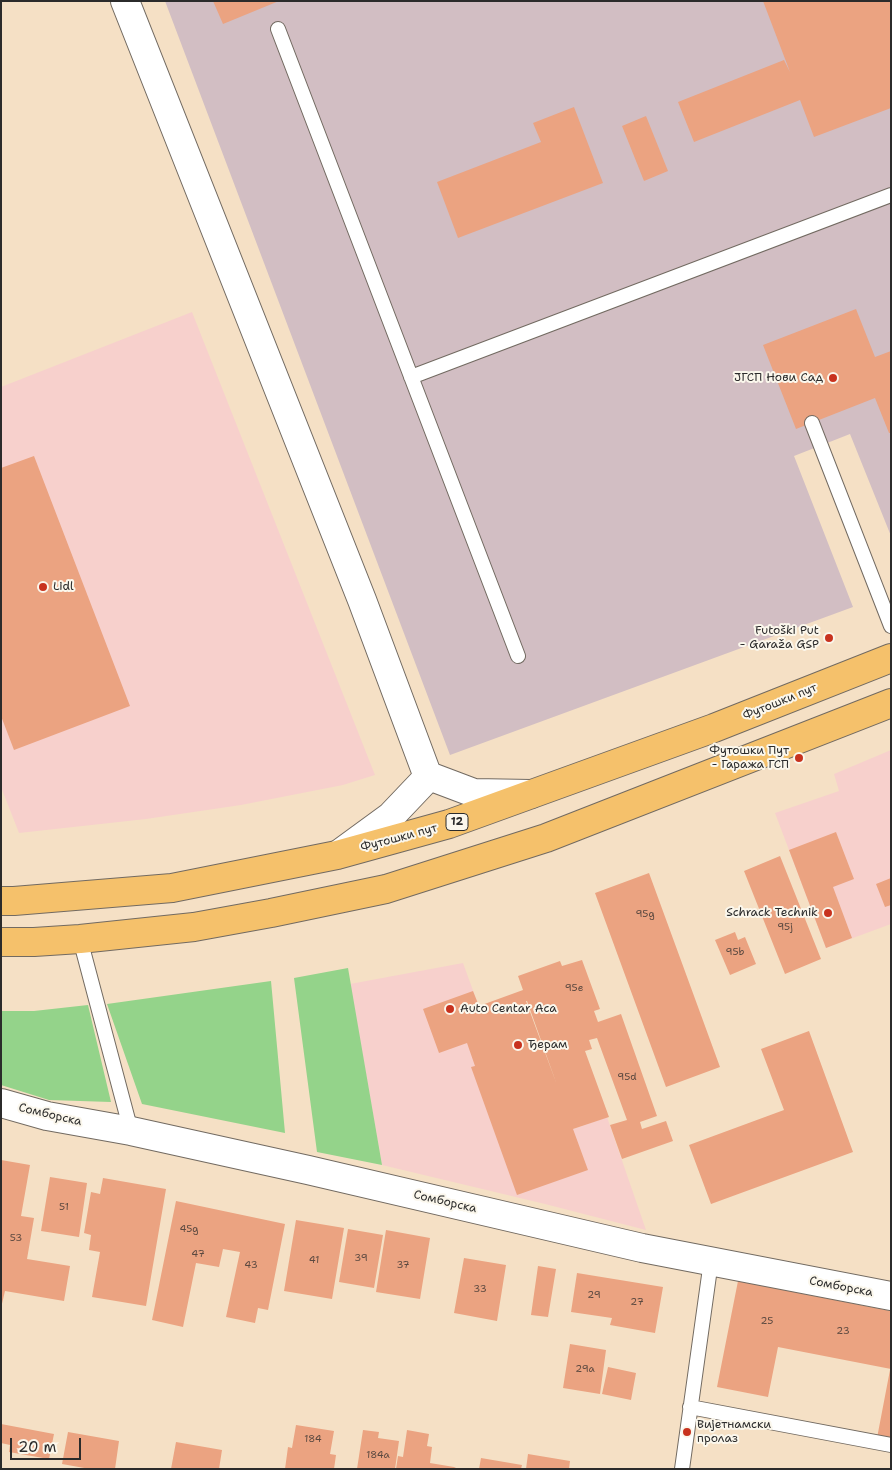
<!DOCTYPE html>
<meta charset="utf-8">
<style>
body{margin:0}
#map{position:relative;width:892px;height:1470px;overflow:hidden;background:#f5e0c5;font-family:"Shantell Sans",sans-serif}
canvas{display:block}
.frame{position:absolute;inset:0;border:2px solid #2b2b2b;pointer-events:none}
.scale{position:absolute;left:10px;top:1438px;width:71px;height:22px;box-sizing:border-box;border:2px solid #2b2b2b;border-top:0;padding-left:6px;font-size:15px;line-height:18px;white-space:nowrap;color:#2b2b2b;-webkit-text-stroke:4px #fbf7ec;paint-order:stroke}
</style>
<div id="map">
<canvas width="892" height="1470"></canvas>
<div class="frame"></div>
<div class="scale">20 m</div>
</div>
<script>
const context = document.querySelector('canvas').getContext('2d');
context.lineJoin = 'round';
function fillPath(path, color) {
  context.fillStyle = color;
  context.fill(path, 'evenodd');
}
function strokePath(path, color, width, dash) {
  context.strokeStyle = color;
  context.lineWidth = width;
  context.lineCap = dash ? 'butt' : 'round';
  context.setLineDash(dash || []);
  context.stroke(path);
}
function drawText(font, color, halo, rows, align = 'center') {
  context.font = font + ' "Shantell Sans",sans-serif';
  context.lineWidth = 4;
  context.setLineDash([]);
  context.textBaseline = 'middle';
  context.strokeStyle = halo;
  context.fillStyle = color;
  for (const [text, x, y, turn = 0] of rows) {
    context.save();
    context.translate(x, y);
    context.rotate((+turn || 0) * Math.PI / 180);
    context.textAlign = isNaN(turn) ? turn : align;
    if (halo) context.strokeText(text, 0, 0);
    context.fillText(text, 0, 0);
    context.restore();
  }
}
const built = new Path2D(`
 M 192,312 L 375,775 L 343,785 L 241,805 L 146,819 L 19,833 L 1,787 L 1,387 Z
 M 891,750 L 891,924 L 826,948 L 775,813 L 839,791 L 834,774 Z
 M 463,963 L 513,1100 L 557,1085 L 573,1129 L 607,1117 L 646,1230 L 545,1204 L 382,1165 L 350,984 Z`);
const industrial = new Path2D(`
 M 165,1 L 891,1 L 891,536 L 850,434 L 794,456 L 853,607 L 450,755 Z`);
const green = new Path2D(`
 M 348,968 L 382,1165 L 317,1152 L 294,978 Z
 M 271,981 L 285,1133 L 142,1104 L 107,1004 Z
 M 88,1005 L 111,1102 L 49,1100 L 1,1085 L 1,1011 L 34,1011 Z`);
const building = new Path2D(`
 M 213,1 L 279,1 L 223,24 Z
 M 763,1 L 891,1 L 891,108 L 814,137 L 800,100 L 694,142 L 678,102 L 784,60 L 790,72 Z
 M 574,107 L 603,183 L 458,238 L 437,182 L 541,142 L 533,123 Z
 M 646,116 L 668,171 L 644,181 L 622,126 Z
 M 856,309 L 875,357 L 891,351 L 891,433 L 889,433 L 875,398 L 796,429 L 763,345 Z
 M 34,456 L 130,706 L 14,750 L 1,716 L 1,468 Z
 M 836,832 L 854,879 L 833,887 L 852,938 L 826,948 L 789,850 Z
 M 780,856 L 821,959 L 785,974 L 744,871 Z
 M 649,873 L 720,1067 L 666,1087 L 595,893 Z
 M 891,878 L 891,905 L 885,907 L 876,884 Z
 M 735,932 L 738,940 L 745,937 L 756,964 L 730,975 L 715,940 Z
 M 582,960 L 600,1009 L 594,1011 L 598,1022 L 621,1014 L 657,1116 L 640,1122 L 642,1129 L 666,1121 L 673,1141 L 622,1159 L 610,1125 L 627,1120 L 597,1038 L 589,1040 L 592,1049 L 585,1051 L 609,1117 L 573,1129 L 588,1170 L 517,1195 L 471,1067 L 475,1066 L 467,1043 L 439,1053 L 423,1009 L 473,991 L 479,1006 L 523,990 L 518,976 L 560,961 L 562,966 ZM 526,1001 L 527,1001 L 557,1085 Z
 M 809,1031 L 853,1152 L 711,1204 L 689,1145 L 784,1110 L 761,1049 Z
 M 1,1160 L 30,1165 L 21,1216 L 34,1218 L 27,1259 L 70,1266 L 64,1301 L 5,1291 L 1,1308 Z
 M 50,1177 L 87,1183 L 79,1237 L 41,1231 Z
 M 103,1178 L 166,1189 L 146,1306 L 92,1297 L 100,1252 L 89,1250 L 91,1235 L 84,1233 L 91,1192 L 100,1194 Z
 M 176,1201 L 285,1224 L 268,1310 L 258,1308 L 255,1323 L 226,1317 L 240,1252 L 223,1249 L 219,1267 L 196,1263 L 183,1327 L 152,1320 Z
 M 296,1220 L 344,1228 L 332,1299 L 284,1291 Z
 M 348,1229 L 383,1235 L 374,1288 L 339,1282 Z
 M 386,1230 L 430,1238 L 420,1299 L 376,1292 Z
 M 464,1258 L 506,1265 L 497,1321 L 454,1313 Z
 M 538,1266 L 556,1269 L 548,1317 L 531,1315 Z
 M 577,1273 L 663,1287 L 655,1333 L 610,1325 L 612,1318 L 571,1312 Z
 M 738,1281 L 891,1311 L 891,1369 L 778,1347 L 768,1397 L 717,1387 Z
 M 570,1344 L 606,1350 L 600,1394 L 563,1388 Z
 M 608,1367 L 636,1373 L 631,1400 L 602,1394 Z
 M 890,1370 L 891,1371 L 891,1440 L 877,1438 Z
 M 1,1424 L 54,1434 L 49,1459 L 9,1452 L 10,1445 L 1,1443 Z
 M 296,1425 L 334,1431 L 330,1454 L 336,1455 L 334,1469 L 285,1469 L 288,1447 L 292,1448 Z
 M 363,1430 L 379,1432 L 378,1438 L 399,1441 L 395,1469 L 357,1469 Z
 M 407,1430 L 429,1434 L 427,1446 L 432,1447 L 430,1463 L 454,1467 L 458,1469 L 396,1469 L 398,1456 L 403,1457 Z
 M 68,1432 L 119,1441 L 115,1469 L 90,1469 L 62,1464 Z
 M 176,1442 L 222,1450 L 219,1469 L 171,1469 Z
 M 528,1454 L 570,1461 L 569,1469 L 526,1469 Z
 M 481,1458 L 522,1465 L 521,1469 L 479,1469 Z`);
const service = new Path2D(`
 M 278,29 L 518,656
 M 411,377 L 891,195
 M 812,423 L 891,626
 M 80,939 L 131,1131
 M 690,1407 L 891,1445
 M 682,1469 L 711,1261`);
const minor = new Path2D(`
 M 125,1 L 362,600 L 427,774 L 429,776 L 474,793 L 531,794
 M 339,854 L 391,816 L 429,776
 M 1,1103 L 47,1116 L 131,1131 L 308,1170 L 642,1248 L 891,1296`);
const primary = new Path2D(`
 M 1,901 L 14,901 L 172,888 L 337,855 L 449,824 L 714,728 L 891,658
 M 1,942 L 34,942 L 80,939 L 194,927 L 271,913 L 386,889 L 546,838 L 891,703`);
const markers = [
 [833,378,5,"#c8321e"],
 [43,587,5,"#c8321e"],
 [829,638,5,"#c8321e"],
 [799,758,5,"#c8321e"],
 [828,913,5,"#c8321e"],
 [450,1009,5,"#c8321e"],
 [518,1045,5,"#c8321e"],
 [687,1432,5,"#c8321e"]
];
const numberNames = [
 ["95g",645,914],
 ["95j",785,927],
 ["95b",735,952],
 ["95e",574,988],
 ["95d",627,1077],
 ["51",64,1207],
 ["45g",189,1229],
 ["53",16,1238],
 ["47",198,1254],
 ["39",361,1258],
 ["41",314,1260],
 ["43",251,1265],
 ["37",403,1265],
 ["33",480,1289],
 ["29",594,1295],
 ["27",637,1302],
 ["25",767,1321],
 ["23",843,1331],
 ["29a",585,1369],
 ["184",313,1439],
 ["184a",378,1455]
];
const shields = [
 [457,822,22]
];
const shieldNames = [
 ["12",457,822]
];
const poiNames = [
 ["ЈГСП Нови Сад",823,378],
 ["Lidl",53,587,"left"],
 ["Futoški Put",819,631],
 ["- Garaža GSP",819,645],
 ["Футошки Пут",789,751],
 ["- Гаража ГСП",789,765],
 ["Schrack Technik",818,913],
 ["Auto Centar Aca",460,1009,"left"],
 ["Ђерам",528,1045,"left"],
 ["Вијетнамски",697,1425,"left"],
 ["пролаз",697,1439,"left"]
];
const streetNames = [
 ["Футошки пут",780,702,-22],
 ["Футошки пут",399,838,-15],
 ["Сомборска",50,1115,13],
 ["Сомборска",445,1202,13],
 ["Сомборска",841,1287,11]
];
fillPath(built, '#f7d0cc');
fillPath(industrial, '#d2bec3');
fillPath(green, '#94d38a');
fillPath(building, '#eba381');
strokePath(service, '#726a61', 16);
strokePath(minor, '#726a61', 30);
strokePath(primary, '#726a61', 30);
strokePath(service, '#fff', 14);
strokePath(minor, '#fff', 28);
strokePath(primary, '#f5c16b', 28);
for (const [x, y, r, color] of markers) {
  const dot = new Path2D();
  dot.arc(x, y, r, 0, 2 * Math.PI);
  context.fillStyle = color;
  context.fill(dot);
  strokePath(dot, '#fbf7ec', 2);
}
drawText('10px', '#5b4940', null, numberNames);
for (const [x, y, w] of shields) {
  const box = new Path2D();
  box.roundRect(x - w / 2, y - 8.5, w, 17, 4);
  context.fillStyle = '#fbf7ec';
  context.fill(box);
  strokePath(box, '#2b2b2b', 1);
}
drawText('bold 11px', '#2b2b2b', null, shieldNames);
drawText('12px', '#2b2b2b', '#fbf7ec', poiNames, 'right');
drawText('12px', '#2b2b2b', '#fbf7ec', streetNames);
</script>
